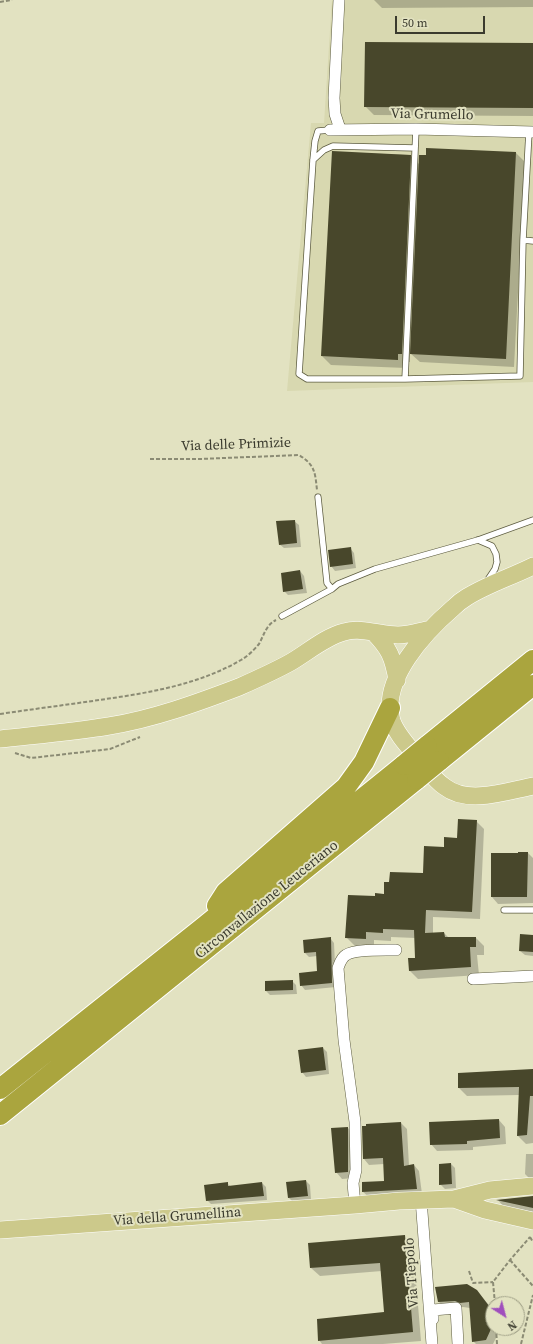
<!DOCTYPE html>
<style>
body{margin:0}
#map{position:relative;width:533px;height:1344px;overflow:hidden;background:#e2e2c1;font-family:"Source Serif 4",serif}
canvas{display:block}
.north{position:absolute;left:485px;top:1296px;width:40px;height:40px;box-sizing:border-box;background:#e2e2c1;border:1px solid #9f9f86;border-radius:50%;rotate:144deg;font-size:11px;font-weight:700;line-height:16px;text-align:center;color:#3b3b2e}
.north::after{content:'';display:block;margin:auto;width:14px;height:18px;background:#a04ebd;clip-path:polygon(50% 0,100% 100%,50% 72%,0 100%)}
.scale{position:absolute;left:395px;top:16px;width:90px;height:18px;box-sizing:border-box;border:2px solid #3b3b2e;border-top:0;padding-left:5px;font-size:12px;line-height:14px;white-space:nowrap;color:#3b3b2e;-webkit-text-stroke:3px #e2e2c1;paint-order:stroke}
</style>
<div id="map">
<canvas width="533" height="1344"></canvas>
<div class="north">N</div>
<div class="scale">50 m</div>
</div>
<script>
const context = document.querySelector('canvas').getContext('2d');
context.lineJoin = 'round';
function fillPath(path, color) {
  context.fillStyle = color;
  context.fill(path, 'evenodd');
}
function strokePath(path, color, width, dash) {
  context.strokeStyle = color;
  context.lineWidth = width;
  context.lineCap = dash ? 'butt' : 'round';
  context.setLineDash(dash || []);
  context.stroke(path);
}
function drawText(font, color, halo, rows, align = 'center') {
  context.font = font + ' "Source Serif 4",serif';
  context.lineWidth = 4;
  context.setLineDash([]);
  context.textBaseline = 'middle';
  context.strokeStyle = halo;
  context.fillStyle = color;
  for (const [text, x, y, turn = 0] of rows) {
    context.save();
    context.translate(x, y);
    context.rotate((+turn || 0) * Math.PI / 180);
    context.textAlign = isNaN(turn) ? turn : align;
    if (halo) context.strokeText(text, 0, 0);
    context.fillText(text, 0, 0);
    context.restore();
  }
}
const built = new Path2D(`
 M 332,0 L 533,0 L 533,382 L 287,391 L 311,123 L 324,123 Z`);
const shadow = new Path2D(`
 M 374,0 L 533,0 L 533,7 L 382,8 Z
 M 533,44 L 533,116 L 374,115 L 365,106 Z
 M 427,149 L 516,153 L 525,162 L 514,367 L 420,362 L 410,353 L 410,362 L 407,362 L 406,368 L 331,365 L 322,356 L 333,152 L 410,155 L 420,165 L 427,156 Z
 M 294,521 L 299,525 L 301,547 L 284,548 L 279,544 Z
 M 350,548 L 354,553 L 356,568 L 335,571 L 331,566 Z
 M 300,571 L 304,576 L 307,593 L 288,595 L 284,591 Z
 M 476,821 L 484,829 L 480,919 L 433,917 L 433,934 L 444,933 L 449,938 L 476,938 L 484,946 L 484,955 L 477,955 L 479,975 L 418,979 L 410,971 L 409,959 L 416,959 L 415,938 L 391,937 L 391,941 L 374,940 L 374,946 L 355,946 L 346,937 L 376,897 L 385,895 L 390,883 L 424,874 L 445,848 L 458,839 Z
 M 528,853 L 533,858 L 533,903 L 498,904 L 492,897 L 492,854 Z
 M 533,936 L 533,956 L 525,955 L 520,951 Z
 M 330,938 L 334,943 L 336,987 L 305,990 L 301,985 L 318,972 L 317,956 L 309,957 L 305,953 Z
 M 292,981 L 296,985 L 297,994 L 270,995 L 266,991 Z
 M 323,1048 L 327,1052 L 329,1074 L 306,1077 L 302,1072 Z
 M 533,1070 L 533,1143 L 526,1144 L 518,1136 L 519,1095 L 467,1096 L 459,1088 L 459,1074 Z
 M 499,1120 L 505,1127 L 506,1144 L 473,1147 L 473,1150 L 437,1151 L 431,1144 Z
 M 401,1123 L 407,1129 L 409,1166 L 414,1165 L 419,1171 L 422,1194 L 369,1197 L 363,1192 L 385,1182 L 384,1164 L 369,1165 L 364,1159 L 363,1127 L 367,1127 L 367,1125 Z
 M 348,1128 L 354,1134 L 354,1178 L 342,1179 L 336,1172 Z
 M 526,1154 L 533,1154 L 533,1178 L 529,1178 L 525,1174 Z
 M 451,1164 L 455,1168 L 456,1188 L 445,1189 L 440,1184 Z
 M 306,1181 L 310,1185 L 311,1200 L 293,1202 L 289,1198 Z
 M 227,1183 L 231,1187 L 262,1183 L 266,1187 L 267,1200 L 211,1204 L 207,1200 Z
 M 533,1197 L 533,1212 L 503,1206 L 498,1200 Z
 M 404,1237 L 413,1245 L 421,1341 L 383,1344 L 322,1344 L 319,1340 L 385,1313 L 382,1271 L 320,1276 L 311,1268 Z
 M 436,1288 L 477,1291 L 493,1310 L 493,1328 L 498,1328 L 497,1336 L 493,1344 L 476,1344 L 473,1341 L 470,1308 L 463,1307 L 446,1309 L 439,1302 Z`);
const building = new Path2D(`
 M 365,42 L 533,43 L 533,108 L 364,107 Z
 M 426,148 L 516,152 L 506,359 L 410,354 L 419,155 L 426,155 Z
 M 332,151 L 411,155 L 402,354 L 398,354 L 398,360 L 321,356 Z
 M 295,520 L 297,543 L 279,545 L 276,521 Z
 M 351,547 L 353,564 L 330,567 L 328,550 Z
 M 300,570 L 303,589 L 283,592 L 281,573 Z
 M 458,819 L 477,820 L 472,912 L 426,910 L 425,933 L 444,932 L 445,937 L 476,937 L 476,947 L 470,947 L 471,967 L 409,971 L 408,958 L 415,958 L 414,930 L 383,929 L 383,933 L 366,932 L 366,939 L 345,938 L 348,895 L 375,896 L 375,893 L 384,894 L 384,882 L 389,882 L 390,872 L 423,873 L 424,846 L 444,847 L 444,837 L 457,838 Z
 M 518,852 L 528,852 L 527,897 L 491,897 L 491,853 L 518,853 Z
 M 520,934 L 533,935 L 533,952 L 519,951 Z
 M 331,937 L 332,983 L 300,986 L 299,973 L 317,971 L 316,952 L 304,953 L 303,940 Z
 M 293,980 L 293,990 L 265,991 L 265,981 Z
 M 323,1047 L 326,1070 L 301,1073 L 298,1050 Z
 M 533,1069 L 533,1096 L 530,1096 L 527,1135 L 517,1136 L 519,1087 L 458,1088 L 458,1073 Z
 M 499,1119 L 500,1138 L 467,1141 L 467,1144 L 430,1145 L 429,1122 Z
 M 401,1122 L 404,1166 L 414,1164 L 417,1189 L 362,1192 L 362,1182 L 384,1181 L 383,1158 L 363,1159 L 362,1126 L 366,1126 L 366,1124 Z
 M 348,1127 L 348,1172 L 335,1173 L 331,1128 Z
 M 451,1163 L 452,1184 L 439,1185 L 439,1164 Z
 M 306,1180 L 308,1196 L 288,1198 L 286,1182 Z
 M 228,1182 L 228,1186 L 262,1182 L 264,1196 L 206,1201 L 204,1185 Z
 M 533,1196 L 533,1208 L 496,1200 Z
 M 405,1235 L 413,1332 L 318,1341 L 317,1319 L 384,1312 L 380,1263 L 310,1268 L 308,1243 Z
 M 467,1284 L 477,1290 L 489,1306 L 493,1319 L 491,1329 L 486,1340 L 472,1342 L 469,1302 L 460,1303 L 455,1301 L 438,1302 L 435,1287 Z`);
const path = new Path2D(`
 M 0,2 L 12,0
 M 150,459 L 199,459 L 299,455 C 315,465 315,472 317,490
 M 0,714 C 33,709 66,705 99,700 C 148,693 198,685 241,660 C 248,656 254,650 259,644 C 264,635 266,625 276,620
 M 15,753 L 31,758 L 110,749 L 140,737
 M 530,1237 L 533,1242
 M 510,1260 L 533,1286
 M 469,1271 L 473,1283 L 493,1282
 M 495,1304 L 493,1282 L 510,1260 L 530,1237
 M 496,1328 L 497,1344
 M 521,1344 L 533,1295`);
const lane = new Path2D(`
 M 330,130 L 318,131 L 315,141 L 313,160 L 299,374 L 307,379 L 405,379 L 520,376 L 523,240 L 529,132
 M 313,160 L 324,150 L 333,146 L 415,148
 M 523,240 L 533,241
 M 405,379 L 416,129
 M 318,497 L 327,583 L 332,589 L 338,584 L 375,569 L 478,540 L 533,520
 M 478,540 L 492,546 L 496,554 L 497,562 L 495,569 L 487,581
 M 282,616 L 332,589
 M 504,910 L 533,910`);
const street = new Path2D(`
 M 339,0 L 334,98 L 335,114 L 340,129
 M 330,130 L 416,129 L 533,132
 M 473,979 L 533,976
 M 421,1199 L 432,1344
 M 355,1205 L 353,1183 L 356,1170 L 355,1122 L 344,1040 L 338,968 C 340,963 341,958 346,955 C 354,949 384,950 396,950
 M 433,1319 L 433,1310 L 456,1308 L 458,1344`);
const primary = new Path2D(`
 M 533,566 C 511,577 488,584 467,597 C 462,600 457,604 453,608 C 425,632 380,680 392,721 C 397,735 409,747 418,758 C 427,768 434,780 445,787 C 468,805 507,791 533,786
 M 373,632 C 389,648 393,657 397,680
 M 0,739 C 36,735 73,732 109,726 C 153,719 197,703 239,687 C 257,679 275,671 291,662 C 308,652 325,637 344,632 C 362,627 380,635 398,635 C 409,635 420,631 431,629
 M 454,1199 L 485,1210 L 533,1221
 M 0,1230 L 355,1205 L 399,1201 L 454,1199 L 490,1190 L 533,1186`);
const highway = new Path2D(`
 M 427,746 L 533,660
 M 439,761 L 533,685
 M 217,906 L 226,892 L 346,787 L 364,762 L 390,708
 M 0,1089 L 201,929 L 404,765
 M 0,1115 L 417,779`);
const highwayBridge = new Path2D(`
 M 404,765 L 427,746
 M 417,779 L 439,761`);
const streetNames = [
 ["Via Grumello",432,115,1],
 ["Via delle Primizie",236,445,-2],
 ["Circonvallazione Leuceriano",267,900,-39],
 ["Via della Grumellina",177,1217,-4],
 ["Via Tiepolo",412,1273,-94]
];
fillPath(built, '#d8d8b0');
fillPath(shadow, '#0003');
fillPath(building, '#48472b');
strokePath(lane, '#5d5c40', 7);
strokePath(street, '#5d5c40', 12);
strokePath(primary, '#fff', 18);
strokePath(highway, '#fff', 22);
strokePath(path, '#8b8b74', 2, [4, 2]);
strokePath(lane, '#fff', 5.5);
strokePath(street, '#fff', 11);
strokePath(primary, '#ccc98b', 17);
strokePath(highway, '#aaa53e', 20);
strokePath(highwayBridge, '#fff', 22, []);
strokePath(highwayBridge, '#aaa53e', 20);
drawText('14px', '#3b3b2e', '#e2e2c1', streetNames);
</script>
